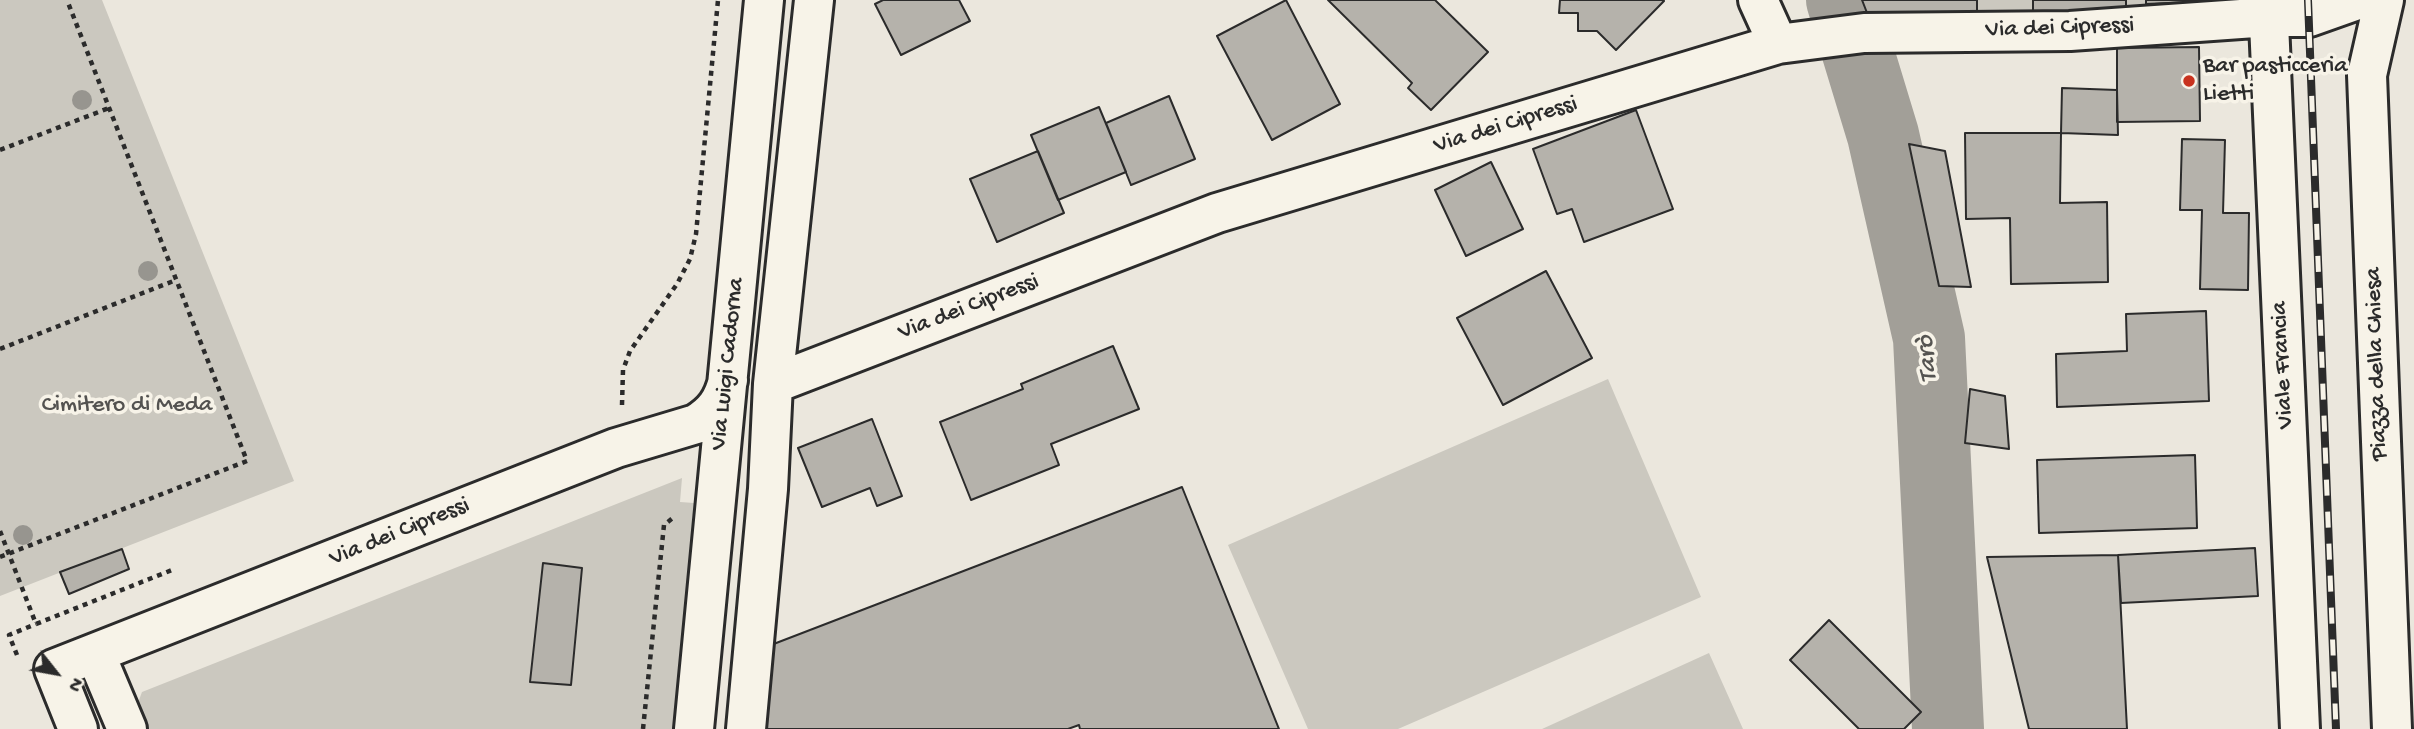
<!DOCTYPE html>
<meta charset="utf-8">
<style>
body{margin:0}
#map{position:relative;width:2414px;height:729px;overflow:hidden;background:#ebe7dd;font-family:"Gochi Hand",sans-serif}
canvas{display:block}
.north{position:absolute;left:21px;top:638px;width:70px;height:70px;-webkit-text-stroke:5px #f7f3e8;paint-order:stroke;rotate:121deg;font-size:19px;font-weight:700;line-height:28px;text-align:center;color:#2b2b2b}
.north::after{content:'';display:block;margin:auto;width:24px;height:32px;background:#2b2b2b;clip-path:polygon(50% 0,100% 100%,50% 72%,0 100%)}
</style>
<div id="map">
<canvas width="2414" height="729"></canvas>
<div class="north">N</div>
</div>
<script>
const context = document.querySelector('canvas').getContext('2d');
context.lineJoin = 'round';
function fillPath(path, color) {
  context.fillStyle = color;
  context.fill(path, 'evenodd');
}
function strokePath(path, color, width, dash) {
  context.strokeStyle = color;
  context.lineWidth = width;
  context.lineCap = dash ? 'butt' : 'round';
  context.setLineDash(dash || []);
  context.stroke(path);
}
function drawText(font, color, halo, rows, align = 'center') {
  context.font = font + ' "Gochi Hand",sans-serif';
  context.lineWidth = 7;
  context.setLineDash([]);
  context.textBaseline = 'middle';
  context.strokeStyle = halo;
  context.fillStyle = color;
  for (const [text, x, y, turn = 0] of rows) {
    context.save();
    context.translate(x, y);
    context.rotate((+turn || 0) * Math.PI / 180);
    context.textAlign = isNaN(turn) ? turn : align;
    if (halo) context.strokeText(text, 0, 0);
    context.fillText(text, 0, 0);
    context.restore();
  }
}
const green = new Path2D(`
 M 0,0 L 102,0 L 294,481 L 0,596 Z
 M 1977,0 L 2033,0 L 2033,12 L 1977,14 Z
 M 2126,0 L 2252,0 L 2126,9 Z
 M 1608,379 L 1701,597 L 1398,729 L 1308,729 L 1228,545 Z
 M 682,478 L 680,502 L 694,503 L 674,729 L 145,729 L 136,708 L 142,692 Z
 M 1709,653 L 1743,729 L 1542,729 Z`);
const river = new Path2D(`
 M 1842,0 L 1883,135 L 1929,338 L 1948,729`);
const building = new Path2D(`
 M 883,0 L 959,0 L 970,21 L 901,55 L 875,4 Z
 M 1286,0 L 1340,104 L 1272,140 L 1217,36 Z
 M 1328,0 L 1435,0 L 1488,52 L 1431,110 L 1408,88 L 1412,83 Z
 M 1560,0 L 1662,0 L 1664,1 L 1616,50 L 1597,31 L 1578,31 L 1578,13 L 1559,13 Z
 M 1862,0 L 1977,0 L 1977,14 L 1869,18 Z
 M 2033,0 L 2126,0 L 2126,9 L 2033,12 Z
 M 2146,0 L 2220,0 L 2220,1 L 2146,4 Z
 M 2199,47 L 2200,121 L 2117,122 L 2117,48 Z
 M 2062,88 L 2117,90 L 2118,135 L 2061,133 Z
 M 1169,96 L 1195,159 L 1131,185 L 1106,123 Z
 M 1099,107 L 1126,172 L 1058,200 L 1031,135 Z
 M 1636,110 L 1673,209 L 1584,242 L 1572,209 L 1557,214 L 1533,149 Z
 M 1965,133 L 2061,133 L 2060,203 L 2107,202 L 2108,282 L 2011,284 L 2010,218 L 1966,219 Z
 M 2182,139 L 2225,140 L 2223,213 L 2249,213 L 2248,290 L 2200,289 L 2202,210 L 2180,210 Z
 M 1909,144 L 1945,151 L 1971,287 L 1939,286 Z
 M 1038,151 L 1064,213 L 997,242 L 970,179 Z
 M 1491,162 L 1523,229 L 1466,256 L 1435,190 Z
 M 1546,271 L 1592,358 L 1503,405 L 1457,318 Z
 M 2206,311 L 2209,401 L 2057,407 L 2056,354 L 2127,351 L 2126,314 Z
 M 1113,346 L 1139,409 L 1051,444 L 1059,465 L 971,500 L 940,422 L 1023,389 L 1021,384 Z
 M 1970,389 L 2005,396 L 2009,449 L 1965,443 Z
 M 872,419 L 902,496 L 877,506 L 870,488 L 822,507 L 798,448 Z
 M 2195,455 L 2197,528 L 2039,533 L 2037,460 Z
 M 1182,487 L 1279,729 L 1080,729 L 1079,725 L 1068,729 L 765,729 L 771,645 Z
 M 2255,548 L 2258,596 L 2121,603 L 2118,555 Z
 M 122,549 L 129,569 L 69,594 L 60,572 Z
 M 2118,555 L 2127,729 L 2029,729 L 1987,557 Z
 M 543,563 L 582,568 L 571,685 L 530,682 Z
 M 1829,620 L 1921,712 L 1904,729 L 1859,729 L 1790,660 Z`);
const path = new Path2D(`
 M 0,150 L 109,108
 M 0,349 L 176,280
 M 622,405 L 623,370 L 630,351 L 677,284 L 690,259 L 696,234 L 718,0
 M 0,531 L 36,624 L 172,570
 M 0,557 L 247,461 L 67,0
 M 17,655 L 9,635 L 36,624
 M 643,729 L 664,525 L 674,517`);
const minor = new Path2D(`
 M 1758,0 L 1778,44
 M 2268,0 L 2300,729
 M 2384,0 L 2367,75 L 2392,729
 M 773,384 L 1217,213 L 1778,44 L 1864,33 L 2070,31 L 2269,17 L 2309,17 L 2357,0
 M 95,653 L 127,729
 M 78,729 L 54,669 L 616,448 L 696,424 C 714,413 723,401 728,380
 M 694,729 L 764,0
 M 746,729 L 768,489 L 773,384 L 814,0`);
const rail = new Path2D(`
 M 2308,0 L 2336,729`);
const trees = [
 [82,100],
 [148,271],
 [23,535]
];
const markers = [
 [2189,81,7,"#c8321e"]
];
const streetNames = [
 ["Via dei Cipressi",2060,29,-2],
 ["Via dei Cipressi",1506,126,-17],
 ["Via dei Cipressi",969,308,-21],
 ["Via Luigi Cadorna",729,364,-84],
 ["Piazza della Chiesa",2378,364,-92],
 ["Viale Francia",2284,365,-93],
 ["Via dei Cipressi",400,533,-22]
];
const poiNames = [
 ["Bar pasticceria",2203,67],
 ["Lietti",2203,95]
];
const parkNames = [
 ["Cimitero di Meda",127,406]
];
const waterNames = [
 ["Tarò",1929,359,-95]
];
fillPath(green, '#cbc8bf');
strokePath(river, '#a29f98', 72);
fillPath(building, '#b5b2ab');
strokePath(building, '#2b2b2b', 2);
strokePath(minor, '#2b2b2b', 44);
strokePath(path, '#2b2b2b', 4.5, [5, 5]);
strokePath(minor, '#f7f3e8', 38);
strokePath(rail, '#2b2b2b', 8);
strokePath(rail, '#f7f3e8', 5, [16]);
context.fillStyle = '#97958f';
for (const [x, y] of trees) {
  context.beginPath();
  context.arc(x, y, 10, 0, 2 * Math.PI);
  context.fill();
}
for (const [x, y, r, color] of markers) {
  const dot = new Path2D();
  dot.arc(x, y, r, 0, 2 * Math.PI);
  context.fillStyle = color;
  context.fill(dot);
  strokePath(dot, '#f7f3e8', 2.5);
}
drawText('24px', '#2b2b2b', '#f7f3e8', streetNames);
drawText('24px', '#2b2b2b', '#f7f3e8', poiNames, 'left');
drawText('24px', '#535250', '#f7f3e8', parkNames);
drawText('italic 26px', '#555451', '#f7f3e8', waterNames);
</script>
